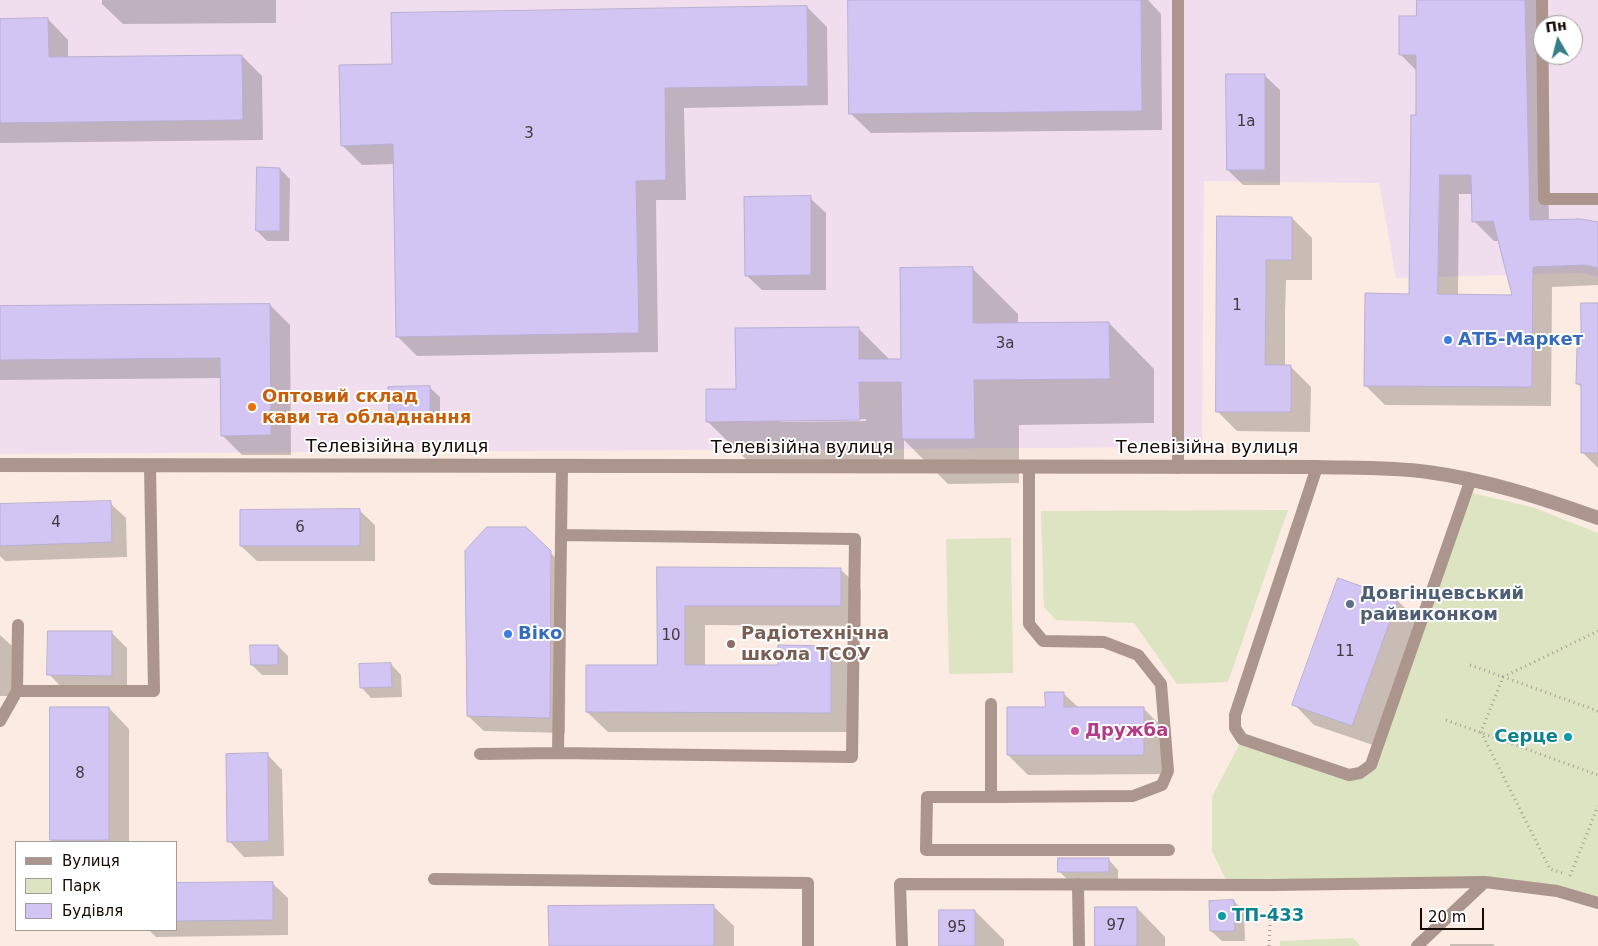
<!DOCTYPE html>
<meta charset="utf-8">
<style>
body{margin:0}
#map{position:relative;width:1598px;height:946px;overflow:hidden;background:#fbebe3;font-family:"DejaVu Sans",sans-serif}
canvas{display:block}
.legend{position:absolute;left:15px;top:841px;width:162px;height:90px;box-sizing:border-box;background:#fff;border:1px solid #a29d9b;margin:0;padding:6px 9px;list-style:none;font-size:15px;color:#160a05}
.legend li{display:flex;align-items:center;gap:10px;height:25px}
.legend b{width:25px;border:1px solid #a29d9b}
.north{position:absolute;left:1533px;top:15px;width:50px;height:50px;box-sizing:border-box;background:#fff;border:1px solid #a29d9b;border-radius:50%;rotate:352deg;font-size:14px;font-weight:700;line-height:20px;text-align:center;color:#160a05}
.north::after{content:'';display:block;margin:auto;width:18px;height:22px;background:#367e86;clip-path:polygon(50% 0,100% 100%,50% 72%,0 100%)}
.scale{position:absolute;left:1420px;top:908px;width:64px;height:22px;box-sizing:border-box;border:2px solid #160a05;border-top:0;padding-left:6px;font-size:15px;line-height:18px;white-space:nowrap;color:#160a05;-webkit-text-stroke:4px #fff;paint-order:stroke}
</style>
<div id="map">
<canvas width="1598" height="946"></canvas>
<ul class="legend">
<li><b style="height:6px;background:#ab958d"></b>Вулиця</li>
<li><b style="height:14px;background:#dce4c1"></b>Парк</li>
<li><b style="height:14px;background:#d2c5f3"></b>Будівля</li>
</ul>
<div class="north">Пн</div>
<div class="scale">20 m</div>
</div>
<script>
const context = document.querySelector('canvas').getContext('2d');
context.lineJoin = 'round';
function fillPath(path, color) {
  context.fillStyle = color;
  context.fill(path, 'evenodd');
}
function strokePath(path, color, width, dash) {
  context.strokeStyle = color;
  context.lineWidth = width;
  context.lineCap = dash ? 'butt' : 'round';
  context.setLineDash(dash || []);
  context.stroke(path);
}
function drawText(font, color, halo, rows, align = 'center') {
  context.font = font + ' "DejaVu Sans",sans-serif';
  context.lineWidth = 4;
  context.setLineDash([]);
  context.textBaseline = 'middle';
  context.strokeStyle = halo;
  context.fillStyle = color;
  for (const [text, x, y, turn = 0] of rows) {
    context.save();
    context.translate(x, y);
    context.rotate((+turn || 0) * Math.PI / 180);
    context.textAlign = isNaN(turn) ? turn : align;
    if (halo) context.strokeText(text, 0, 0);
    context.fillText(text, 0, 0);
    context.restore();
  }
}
const industrial = new Path2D(`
 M 0,0 L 1598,0 L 1598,277 L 1583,273 L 1396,278 L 1379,183 L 1204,181 L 1202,447 L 0,454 ZM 1543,25 L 1573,25 L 1573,55 L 1543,55 Z`);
const green = new Path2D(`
 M 1468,492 L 1535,508 L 1598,533 L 1598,903 L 1485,882 L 1228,884 L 1212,851 L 1212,797 L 1242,739 L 1348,775 L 1371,765 Z
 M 1288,510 L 1228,682 L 1177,684 L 1134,623 L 1056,620 L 1044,607 L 1041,511 Z
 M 1011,538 L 1013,673 L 949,674 L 946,539 Z
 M 1353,938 L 1360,946 L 1280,946 L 1280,941 Z`);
const shadow = new Path2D(`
 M 102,0 L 276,0 L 276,23 L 123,24 L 102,4 Z
 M 849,0 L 1148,0 L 1161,14 L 1162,130 L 871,133 L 850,113 Z
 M 1418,0 L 1544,0 L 1549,221 L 1598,223 L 1598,285 L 1552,287 L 1551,406 L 1385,405 L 1365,385 L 1410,295 L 1417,71 L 1400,54 L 1418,17 ZM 1459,194 L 1473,194 L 1474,221 L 1494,241 L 1499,241 L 1513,296 L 1458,295 Z
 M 807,7 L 827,27 L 828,105 L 684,108 L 686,200 L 656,200 L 658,352 L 417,356 L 397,336 L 394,164 L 362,165 L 342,145 Z
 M 48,19 L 68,40 L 68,58 L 242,56 L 262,76 L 263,140 L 0,143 L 0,20 Z
 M 1264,75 L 1280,90 L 1280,185 L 1243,185 L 1228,170 Z
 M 280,169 L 290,179 L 289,241 L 267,241 L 257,231 Z
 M 810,198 L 826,213 L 826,290 L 762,290 L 746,275 Z
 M 1218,218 L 1292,218 L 1312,238 L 1312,280 L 1286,280 L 1285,314 L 1285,366 L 1290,366 L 1311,387 L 1310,432 L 1237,431 L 1217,411 Z
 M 973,269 L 1018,314 L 1018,324 L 1109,323 L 1154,369 L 1154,423 L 1019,425 L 1019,483 L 948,484 L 904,440 L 904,465 L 753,466 L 707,421 L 737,390 L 858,328 L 890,360 L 903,360 ZM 866,419 L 866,421 L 780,422 L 780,420 Z
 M 1598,304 L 1598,468 L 1582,452 L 1582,388 L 1578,384 L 1582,349 Z
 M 270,305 L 290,325 L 291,455 L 242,455 L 222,435 L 222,378 L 0,380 L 0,307 Z
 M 429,387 L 440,397 L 440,422 L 400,423 L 390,413 Z
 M 110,503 L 126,518 L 127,557 L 5,561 L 0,556 L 0,506 Z
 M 359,510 L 375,525 L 375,561 L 257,561 L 241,546 Z
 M 525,528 L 566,568 L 565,733 L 484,731 L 468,716 Z
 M 658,569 L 840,569 L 861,589 L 861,626 L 705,625 L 705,667 L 779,667 L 830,647 L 851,667 L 851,732 L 608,732 L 587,712 L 658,667 Z
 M 1397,600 L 1417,620 L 1373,745 L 1314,725 L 1294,704 Z
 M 112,633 L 127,648 L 127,691 L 64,690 L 49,674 Z
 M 0,635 L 12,646 L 11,696 L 0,696 Z
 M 278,646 L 288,656 L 288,675 L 262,675 L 252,665 Z
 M 391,664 L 401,675 L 402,697 L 371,698 L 361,687 Z
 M 1063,693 L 1079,708 L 1143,708 L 1164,729 L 1164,774 L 1028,775 L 1008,755 L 1046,709 Z
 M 109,708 L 129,729 L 129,842 L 54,842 L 51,840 Z
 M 267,754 L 282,770 L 284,856 L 244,857 L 229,841 Z
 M 1108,859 L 1118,870 L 1118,882 L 1069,881 L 1059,871 Z
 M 272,883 L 288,898 L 288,935 L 156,937 L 149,930 L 176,930 L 176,884 Z
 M 1234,901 L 1244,912 L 1245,941 L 1222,941 L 1211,931 Z
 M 713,906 L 734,926 L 734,946 L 550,946 Z
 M 1137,908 L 1165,937 L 1165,946 L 1097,946 Z
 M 975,911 L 1004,940 L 1004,946 L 940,946 Z
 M 1450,944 L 1493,944 L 1495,946 L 1450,946 Z`);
const building = new Path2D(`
 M 848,0 L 1141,0 L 1142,111 L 849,114 Z
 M 1417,0 L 1525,0 L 1530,220 L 1581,219 L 1598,222 L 1598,268 L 1585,265 L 1533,267 L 1532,387 L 1364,386 L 1365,293 L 1409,294 L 1411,115 L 1416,115 L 1416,55 L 1399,55 L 1399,16 L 1416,16 ZM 1440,175 L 1471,175 L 1472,222 L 1493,221 L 1512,295 L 1438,294 Z
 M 807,6 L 808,86 L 665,88 L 666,180 L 636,181 L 639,333 L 396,337 L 393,144 L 341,146 L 339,65 L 392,64 L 391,13 Z
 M 48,18 L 49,57 L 242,55 L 243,120 L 0,123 L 0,19 Z
 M 1226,74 L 1265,74 L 1265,170 L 1227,170 Z
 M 257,167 L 280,168 L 280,231 L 256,231 Z
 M 811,196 L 811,275 L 745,276 L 744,197 Z
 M 1217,216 L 1292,217 L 1292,260 L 1266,260 L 1266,293 L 1265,365 L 1291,365 L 1291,412 L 1216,412 Z
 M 973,267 L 973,323 L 1109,322 L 1110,379 L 974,380 L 975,439 L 902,439 L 901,382 L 859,382 L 860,420 L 706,422 L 706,389 L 736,389 L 735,328 L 859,327 L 859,359 L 901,359 L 900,268 Z
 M 1581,303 L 1598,303 L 1598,453 L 1581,453 L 1581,384 L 1576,384 L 1577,348 L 1581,348 Z
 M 270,304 L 271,435 L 221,436 L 220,358 L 0,360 L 0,306 Z
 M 430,386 L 430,413 L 389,413 L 388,387 Z
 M 111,501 L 112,542 L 0,546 L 0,504 Z
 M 360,509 L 360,546 L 240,546 L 240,510 Z
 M 487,527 L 526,527 L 551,551 L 550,718 L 467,716 L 465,551 Z
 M 657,567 L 841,568 L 841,606 L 685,606 L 685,665 L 778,665 L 778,645 L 831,646 L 831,713 L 586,712 L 586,665 L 657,665 Z
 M 1338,578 L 1398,599 L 1352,726 L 1292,705 Z
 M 48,631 L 112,631 L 112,676 L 47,675 Z
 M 250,645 L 278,645 L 278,665 L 251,665 Z
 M 391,663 L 392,687 L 360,688 L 359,664 Z
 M 1045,692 L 1064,692 L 1064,707 L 1144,707 L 1144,755 L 1007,755 L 1007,707 L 1045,707 Z
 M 50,707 L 109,707 L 109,840 L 50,840 Z
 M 268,753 L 269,841 L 227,842 L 226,754 Z
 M 1058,858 L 1109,858 L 1109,872 L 1058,872 Z
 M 273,882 L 273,920 L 176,921 L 176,883 Z
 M 1234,900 L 1235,931 L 1210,931 L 1209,901 Z
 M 714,905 L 714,946 L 549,946 L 548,906 Z
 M 1095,907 L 1137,907 L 1137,946 L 1095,946 Z
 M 939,910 L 975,910 L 975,946 L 939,946 Z`);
const path = new Path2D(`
 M 1470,665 L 1598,711
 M 1446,720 L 1598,775
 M 1562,873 L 1550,869 L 1481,732 L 1503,677 L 1598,631
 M 1570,876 L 1598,806
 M 1269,946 L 1271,902`);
const service = new Path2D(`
 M 1178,0 L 1178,468
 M 1542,0 L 1544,199 L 1598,199
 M 1317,467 L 1235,715 L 1235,728 L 1242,739 L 1349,775 L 1360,773 L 1371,765 L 1471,479
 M 561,535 L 855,539 L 852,757 L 558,753 L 562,466
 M 17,691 L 154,691 L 150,466
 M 991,704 L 991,797 L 1133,796 L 1162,785 L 1168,771 L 1161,684 L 1138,655 L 1104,642 L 1043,641 L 1029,624 L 1029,466
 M 0,721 L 17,691 L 18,625
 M 480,754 L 558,753
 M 991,797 L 927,797 L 926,850 L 1169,850
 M 434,879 L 808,883 L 808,946
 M 1078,884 L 1079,946
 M 902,946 L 900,884 L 1271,885 L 1485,882 L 1557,891 L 1598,903
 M 1417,946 L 1485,882`);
const tertiary = new Path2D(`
 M 0,465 L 1317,467 C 1354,468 1392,467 1428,472 C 1487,480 1542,498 1598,518`);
const markers = [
 [1448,340,5,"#3f7fe0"],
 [252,407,5,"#e8710a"],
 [1350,604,5,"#5c6f8a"],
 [508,634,5,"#3f7fe0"],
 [731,644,5,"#8d6e63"],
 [1075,731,5,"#d1479c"],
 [1568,737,5,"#0f9aa8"],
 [1222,916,5,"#0f9aa8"]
];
const numberNames = [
 ["1а",1246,122],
 ["3",529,134],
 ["1",1237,306],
 ["3а",1005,344],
 ["4",56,523],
 ["6",300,528],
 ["10",671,636],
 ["11",1345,652],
 ["8",80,774],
 ["97",1116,926],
 ["95",957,928]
];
const shopNames = [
 ["АТБ-Маркет",1458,340],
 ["Віко",518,634]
];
const foodNames = [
 ["Оптовий склад",262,397],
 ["кави та обладнання",262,418]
];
const streetNames = [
 ["Телевізійна вулиця",397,447],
 ["Телевізійна вулиця",802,448],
 ["Телевізійна вулиця",1207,448]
];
const serviceNames = [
 ["Довгінцевський",1360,594],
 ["райвиконком",1360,615]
];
const educationNames = [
 ["Радіотехнічна",741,634],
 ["школа ТСОУ",741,655]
];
const hotelNames = [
 ["Дружба",1085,731]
];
const cultureNames = [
 ["Серце",1558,737],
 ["ТП-433",1232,916,"left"]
];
fillPath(industrial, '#f0deef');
fillPath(green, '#dce4c1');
fillPath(shadow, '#0003');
fillPath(building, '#d2c5f3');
strokePath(building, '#b9afd2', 1);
strokePath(path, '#ac9d96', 3, [1, 4]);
strokePath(service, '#ab958d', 12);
strokePath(tertiary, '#ab958d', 14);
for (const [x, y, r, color] of markers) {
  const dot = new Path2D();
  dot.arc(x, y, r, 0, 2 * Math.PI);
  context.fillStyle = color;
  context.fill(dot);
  strokePath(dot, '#fff', 2);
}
drawText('15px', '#453940', null, numberNames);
drawText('bold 18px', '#366cbe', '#fff', shopNames, 'left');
drawText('bold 18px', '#c56008', '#fff', foodNames, 'left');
drawText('18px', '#160a05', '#fff', streetNames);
drawText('bold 18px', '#4e5e75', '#fff', serviceNames, 'left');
drawText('bold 18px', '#785e54', '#fff', educationNames, 'left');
drawText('bold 18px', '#b23c85', '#fff', hotelNames, 'left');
drawText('bold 18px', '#0d838f', '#fff', cultureNames, 'right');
</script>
